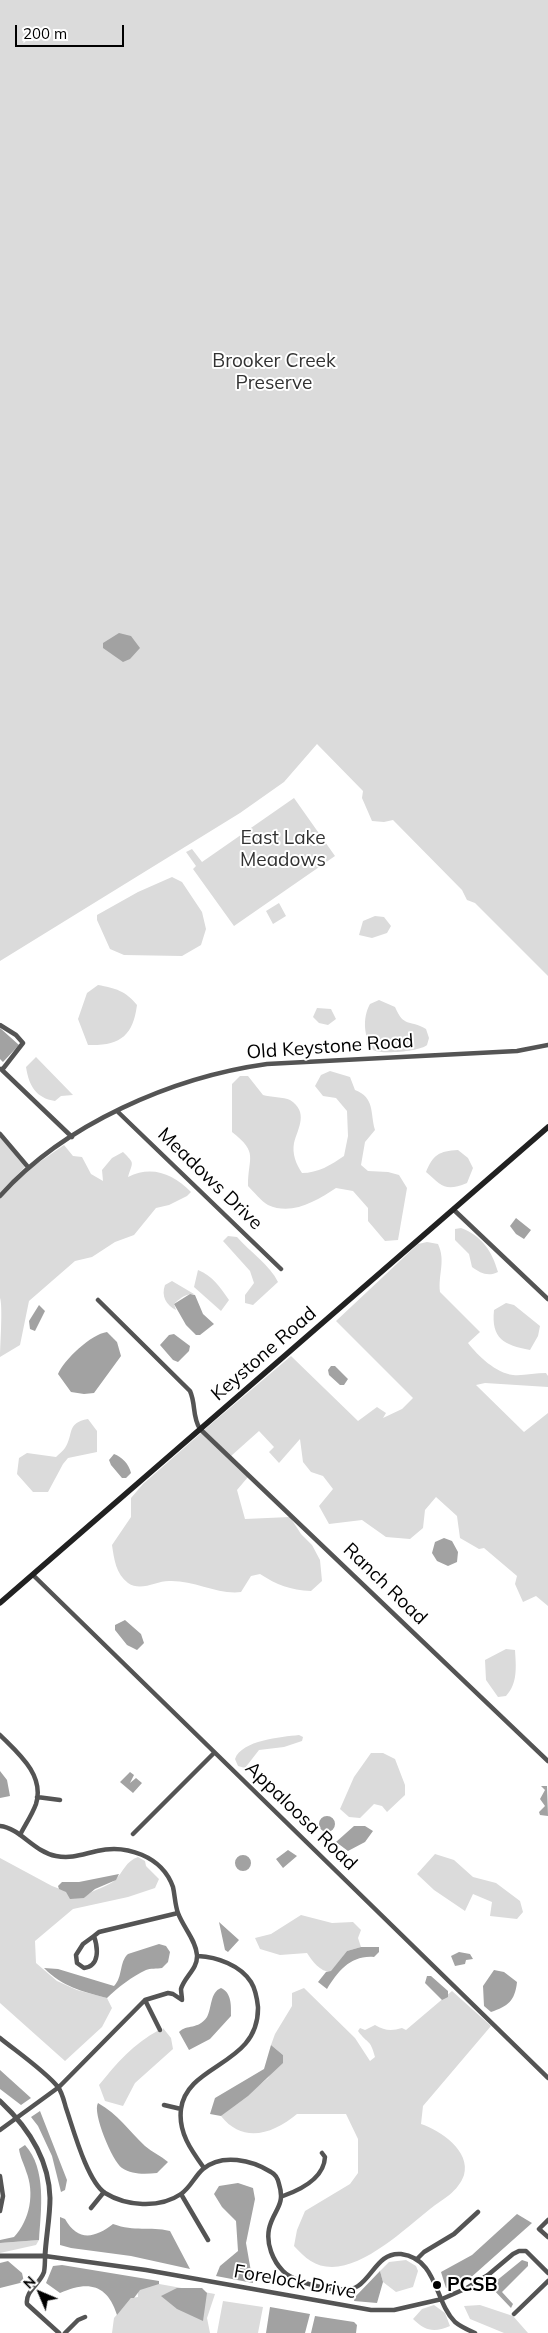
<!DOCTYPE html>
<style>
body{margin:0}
#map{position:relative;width:548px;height:2333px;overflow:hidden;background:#fff;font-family:Mulish,sans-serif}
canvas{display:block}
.north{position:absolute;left:15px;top:2268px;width:50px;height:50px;-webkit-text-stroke:4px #fff;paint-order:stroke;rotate:315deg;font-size:14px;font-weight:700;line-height:20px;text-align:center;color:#000}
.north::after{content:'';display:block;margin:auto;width:18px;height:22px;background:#000;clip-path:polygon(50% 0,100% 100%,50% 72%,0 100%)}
.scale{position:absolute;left:15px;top:25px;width:109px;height:22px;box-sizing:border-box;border:2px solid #000;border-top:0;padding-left:6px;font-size:15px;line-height:18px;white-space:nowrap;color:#000;-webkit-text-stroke:4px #fff;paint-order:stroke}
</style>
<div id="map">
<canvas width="548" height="2333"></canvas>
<div class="north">N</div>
<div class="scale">200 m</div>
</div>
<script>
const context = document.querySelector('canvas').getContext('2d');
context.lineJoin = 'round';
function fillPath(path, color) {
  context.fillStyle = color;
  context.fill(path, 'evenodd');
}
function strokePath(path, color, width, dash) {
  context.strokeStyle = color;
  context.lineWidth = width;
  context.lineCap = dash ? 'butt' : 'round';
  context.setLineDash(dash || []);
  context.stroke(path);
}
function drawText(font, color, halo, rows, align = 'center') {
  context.font = font + ' Mulish,sans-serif';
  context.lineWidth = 4;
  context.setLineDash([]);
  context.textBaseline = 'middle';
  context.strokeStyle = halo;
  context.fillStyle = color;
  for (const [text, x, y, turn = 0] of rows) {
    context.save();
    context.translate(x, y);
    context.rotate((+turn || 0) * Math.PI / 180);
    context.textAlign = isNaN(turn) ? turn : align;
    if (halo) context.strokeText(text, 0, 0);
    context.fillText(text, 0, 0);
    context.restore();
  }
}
const green = new Path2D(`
 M 0,0 L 548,0 L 548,976 L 475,903 L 467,900 L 462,890 L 393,820 L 384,822 L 372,821 L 362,798 L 363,791 L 317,744 L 284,782 L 240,813 L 0,961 Z
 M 294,798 L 335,856 L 234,926 L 193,869 L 196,866 L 186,852 L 192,849 L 202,862 Z
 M 172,877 L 182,882 L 202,912 L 206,929 L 201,945 L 182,956 L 124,955 L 110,949 L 97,920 L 97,915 L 138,892 Z
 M 279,903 L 286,916 L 273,924 L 266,911 Z
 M 375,916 L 384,917 L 391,926 L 387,933 L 372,938 L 359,935 L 363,921 Z
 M 98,985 C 115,988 126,991 137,1005 C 133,1036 120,1046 88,1045 L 78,1019 L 87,993 Z
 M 379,1000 L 395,1007 C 404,1028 409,1019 426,1029 L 429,1038 L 427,1045 C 421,1051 382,1055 373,1050 C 364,1038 362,1018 370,1004 Z
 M 317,1008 L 331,1009 L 336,1019 L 328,1025 L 319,1023 L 313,1017 Z
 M 36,1057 L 73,1095 L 61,1096 L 55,1101 C 36,1098 29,1086 26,1067 Z
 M 330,1071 L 350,1077 L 355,1090 C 375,1098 370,1112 375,1130 L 365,1142 L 361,1165 L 368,1171 L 388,1172 L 399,1175 L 407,1188 L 398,1240 L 385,1241 L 368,1221 L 368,1208 L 353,1191 L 336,1188 C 316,1201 292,1216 268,1205 C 261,1201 254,1192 248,1186 C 248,1157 259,1153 232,1132 L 232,1084 L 240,1076 L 248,1076 L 263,1095 C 270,1097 284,1097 290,1100 C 309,1112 298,1128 294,1143 C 292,1154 296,1164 302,1173 C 318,1173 331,1165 344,1156 L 348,1136 L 347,1111 L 336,1098 L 323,1096 L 315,1086 L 321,1075 Z
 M 0,1137 L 25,1167 L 0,1193 Z
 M 64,1145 L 73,1156 L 82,1157 L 91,1174 L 103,1181 L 102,1170 L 112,1158 L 123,1152 C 135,1164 133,1161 128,1177 C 152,1165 173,1174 191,1192 L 187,1196 L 169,1205 L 156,1208 L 134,1235 L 115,1242 L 92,1257 L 75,1261 L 29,1301 L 20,1345 L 0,1357 C 0,1346 3,1306 0,1298 L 0,1199 L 28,1170 Z
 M 458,1150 L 468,1158 L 473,1168 L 467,1183 C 445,1192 442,1186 426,1172 C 433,1155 439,1151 458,1150 Z
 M 461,1228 C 482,1236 492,1251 498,1272 C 488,1277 480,1273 472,1267 L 469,1254 L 455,1240 L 455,1229 Z
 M 228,1236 L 237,1237 C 250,1252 270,1265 278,1282 L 253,1305 L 245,1303 L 245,1295 L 254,1283 L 250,1271 L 223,1241 Z
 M 427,1242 L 438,1244 C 446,1261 438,1274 440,1292 L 480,1332 L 468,1343 C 478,1356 496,1373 513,1375 C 523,1376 535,1373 546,1373 L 548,1376 L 548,1387 L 485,1383 L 476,1385 L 524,1432 L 548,1413 L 548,1606 L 536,1596 L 523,1602 L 515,1584 L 517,1576 L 484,1548 L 479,1549 L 460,1538 L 457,1516 L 436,1497 L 425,1510 L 423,1528 L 410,1539 L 386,1537 L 362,1520 L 329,1524 L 319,1506 L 333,1489 L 323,1476 L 311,1472 L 303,1462 L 300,1439 L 279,1463 L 269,1452 L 274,1447 L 259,1431 L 231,1456 L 204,1430 L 291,1356 L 358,1421 L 377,1407 L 386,1413 L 383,1418 L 402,1409 L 413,1398 L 336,1321 L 418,1244 Z
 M 198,1270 C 213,1276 220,1287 229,1300 L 221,1311 L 194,1287 Z
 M 172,1281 L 194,1294 C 186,1293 179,1299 174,1304 L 176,1310 C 166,1305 161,1296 165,1285 Z
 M 506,1303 L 514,1305 L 540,1326 L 538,1336 L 530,1350 C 504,1345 491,1339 494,1310 Z
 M 88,1419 L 97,1431 L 97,1452 L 68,1458 L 63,1464 L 48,1492 L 33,1492 L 17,1474 L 19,1458 L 27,1453 L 56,1457 C 59,1454 63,1451 65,1448 C 74,1434 66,1423 88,1419 Z
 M 201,1433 L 248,1477 L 237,1490 L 245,1519 L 290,1517 L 301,1534 L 312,1545 L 320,1560 L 322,1581 L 311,1591 C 290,1590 277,1585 260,1574 L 251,1576 L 241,1592 C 218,1595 194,1580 169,1581 C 156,1581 141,1592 128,1583 C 116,1574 114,1559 112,1545 L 131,1517 L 131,1498 L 143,1484 Z
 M 506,1649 L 515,1650 C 516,1667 518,1683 506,1696 L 498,1697 L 486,1680 L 485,1660 Z
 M 299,1735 L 303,1737 L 302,1741 L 284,1747 L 259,1750 L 245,1768 L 238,1766 L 235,1759 C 242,1740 281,1737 299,1735 Z
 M 371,1753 L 383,1753 L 395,1759 L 405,1785 L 405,1795 L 387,1812 L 382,1806 L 374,1804 L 360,1818 L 349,1817 L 340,1809 L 354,1777 Z
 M 435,1854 L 454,1860 L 473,1877 L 496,1883 L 520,1901 L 523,1912 L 517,1919 L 490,1916 L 492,1902 L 473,1894 L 465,1911 L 434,1890 L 417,1874 Z
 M 138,1857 L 145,1861 L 146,1866 L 159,1879 L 155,1888 L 128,1897 L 73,1909 L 35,1941 L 36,1963 L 57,1981 L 77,1990 L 107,1998 L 112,2008 L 102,2027 L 65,2061 L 0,2003 L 0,1858 L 52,1886 L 84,1898 C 93,1888 108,1888 116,1879 C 123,1872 126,1861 138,1857 Z
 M 301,1915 L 332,1923 L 353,1922 L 361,1930 L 358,1938 L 361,1947 L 347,1951 L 331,1972 C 320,1972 312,1961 307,1953 L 280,1955 L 260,1949 L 255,1938 L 271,1934 Z
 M 304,1988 L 355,2038 L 370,2061 L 375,2057 C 370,2038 368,2045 358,2031 L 360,2028 L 365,2030 L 375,2025 C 385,2031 392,2031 402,2028 L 406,2030 L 452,1991 L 491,2026 L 423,2106 L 421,2124 C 440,2130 471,2151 464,2175 C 458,2192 443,2199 430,2209 C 405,2229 365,2267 332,2267 C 315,2267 305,2258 294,2246 L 297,2230 L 305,2211 L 350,2184 L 358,2173 L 358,2139 L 346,2114 L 297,2114 C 273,2134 243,2144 221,2116 L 268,2078 L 283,2055 L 271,2045 L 275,2034 L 292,2006 L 292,1993 Z
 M 163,2028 L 171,2038 L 173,2049 L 135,2083 L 123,2106 L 105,2101 L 99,2085 C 117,2063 133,2044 159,2030 L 160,2032 L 163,2031 Z
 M 39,2240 L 36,2245 L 0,2253 L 0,2243 Z
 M 406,2260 L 416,2266 L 418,2271 L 413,2287 L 396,2292 L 383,2282 L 380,2271 L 389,2262 Z
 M 137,2280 L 215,2294 L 207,2318 L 210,2333 L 112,2333 L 114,2318 L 131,2298 L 138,2297 Z
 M 223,2301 L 263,2307 L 258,2333 L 217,2333 Z
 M 434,2305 L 445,2313 L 450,2326 C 434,2333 425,2331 413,2319 L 422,2309 Z
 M 480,2305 L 513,2316 L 528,2333 L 504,2333 L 470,2319 L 464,2306 Z`);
const water = new Path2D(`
 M 119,633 L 131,636 L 140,648 L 130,659 L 123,662 L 103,648 L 103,643 Z
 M 0,1028 L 19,1045 L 3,1062 L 0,1059 Z
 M 516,1218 L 531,1230 L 524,1239 L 516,1234 L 510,1226 Z
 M 190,1294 L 195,1295 L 203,1314 L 214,1324 L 200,1335 L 196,1335 L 186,1325 L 174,1304 Z
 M 39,1305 L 45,1311 L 35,1331 L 30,1329 L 29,1321 Z
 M 107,1332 L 117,1342 L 121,1356 L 94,1393 L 84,1394 L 71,1392 L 58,1374 C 64,1360 91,1334 107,1332 Z
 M 174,1334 L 190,1346 L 189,1351 L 178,1362 L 173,1360 L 160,1345 L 169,1335 Z
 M 331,1366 L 335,1366 L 348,1379 L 344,1385 L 340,1385 L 329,1375 L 328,1370 Z
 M 114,1454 C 122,1457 129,1464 131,1473 L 126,1478 L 122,1478 L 111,1465 L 109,1460 Z
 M 444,1538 L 452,1541 L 458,1552 L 457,1562 L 448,1566 L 437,1561 L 432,1553 L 435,1542 Z
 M 125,1620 L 141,1634 L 144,1643 L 137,1650 L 127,1645 L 115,1630 L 115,1625 Z
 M 0,1771 L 7,1780 L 10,1796 L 0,1798 Z
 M 130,1772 L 134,1775 L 130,1783 L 136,1778 L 142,1783 L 133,1793 L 120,1782 Z
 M 541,1786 L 547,1786 L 548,1816 L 540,1815 L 539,1812 L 545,1806 L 540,1799 L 545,1790 Z
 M319 1824a8 8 0 1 1 16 0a8 8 0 1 1-16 0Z
 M 354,1826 L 365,1826 L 373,1831 L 365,1842 L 348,1851 L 336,1842 Z
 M 288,1850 L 297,1856 L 283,1868 L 276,1859 Z
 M235 1863a8 8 0 1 1 16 0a8 8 0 1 1-16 0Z
 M 119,1874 L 116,1880 L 95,1889 L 84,1898 L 70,1899 L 66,1892 L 59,1889 L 58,1886 L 62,1882 L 79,1882 Z
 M 219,1922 L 239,1940 L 228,1952 L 225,1950 Z
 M 159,1944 L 166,1946 L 170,1952 L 168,1962 L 162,1968 C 157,1969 150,1968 146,1970 C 133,1976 117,1988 107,1998 C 81,1991 63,1987 44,1968 L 58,1969 L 114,1986 C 123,1977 119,1962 128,1954 Z
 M 361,1947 L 379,1947 L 379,1952 L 374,1957 C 351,1955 338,1971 327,1989 L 318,1982 L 326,1972 L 331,1971 L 347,1951 Z
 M 459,1952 L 470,1954 L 473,1959 L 466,1960 L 465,1964 L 455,1966 L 451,1956 Z
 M 494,1970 L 504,1972 L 517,1982 C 515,2001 508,2006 491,2012 L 484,2006 L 483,1986 Z
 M 427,1976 L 431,1976 L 448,1991 L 448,1997 L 442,2000 L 425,1983 Z
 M 221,1988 C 232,1993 231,2006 231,2016 L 210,2039 L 189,2050 L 179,2032 C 187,2024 198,2030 207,2017 C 212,2008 210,1992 221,1988 Z
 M 271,2045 L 283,2055 L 283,2063 L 248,2096 L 221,2116 L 210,2114 L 215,2098 L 264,2069 Z
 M 0,2070 L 31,2098 L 21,2105 L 0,2089 Z
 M 98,2103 C 118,2114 129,2131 145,2146 C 152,2152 161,2156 168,2162 L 157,2173 C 146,2174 132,2175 122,2168 C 112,2161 92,2112 98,2103 Z
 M 40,2111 L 67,2180 L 65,2190 L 61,2192 L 52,2156 L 38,2126 L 31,2117 Z
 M 25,2145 C 47,2169 41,2210 39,2240 L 0,2243 L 0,2240 L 14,2237 C 30,2220 35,2193 26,2171 C 24,2164 20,2157 19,2149 Z
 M 238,2183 L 253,2188 L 255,2199 L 246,2243 L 253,2283 L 216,2276 L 220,2266 L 238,2251 L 236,2221 L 222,2207 L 214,2194 L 219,2186 Z
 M 517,2214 L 532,2223 L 468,2280 L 446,2288 L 441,2272 L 472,2255 Z
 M 60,2217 L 65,2219 C 78,2242 95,2238 113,2224 C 135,2232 149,2226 170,2231 L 190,2269 L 131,2256 L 71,2248 L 60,2245 Z
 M 522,2260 L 528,2262 L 528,2266 L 502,2292 L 513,2304 L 511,2308 L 490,2286 Z
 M 8,2261 L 22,2273 L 24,2282 L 0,2288 L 0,2263 Z
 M 62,2265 L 159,2281 L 159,2284 L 140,2290 L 134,2298 L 131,2298 L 117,2315 C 107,2283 87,2281 60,2293 L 46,2283 L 53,2266 Z
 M 380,2271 L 383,2282 L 377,2303 L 354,2301 L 355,2297 Z
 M 177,2288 L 202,2288 L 207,2293 L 203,2321 L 177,2309 L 161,2296 Z
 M 270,2307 L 310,2314 L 305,2333 L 266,2333 Z
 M 315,2316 L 354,2322 L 357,2325 L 356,2333 L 311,2333 Z`);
const minor = new Path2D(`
 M 0,1025 L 16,1035 L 23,1043 L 2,1070 L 1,1069
 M 2,1070 L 72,1137
 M 117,1111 L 281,1269
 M 0,1134 L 28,1167
 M 0,1196 C 64,1124 173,1077 267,1064 L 517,1051 L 548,1045
 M 454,1210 L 548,1299
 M 98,1300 L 190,1391 C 196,1404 192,1417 200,1429 L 548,1761
 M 33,1575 L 548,2078
 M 0,1735 C 18,1753 45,1775 36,1804 C 32,1815 25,1825 20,1835
 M 37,1797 L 60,1800
 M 0,1826 C 20,1828 34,1852 56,1856 C 72,1859 83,1854 97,1851 C 126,1844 162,1856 173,1887 C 175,1896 175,1905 178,1913 C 183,1927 196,1940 197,1955 C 198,1969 184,1977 181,1989 C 181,1992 182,1997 182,2000 L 173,1994 L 168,1993 L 145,2000 L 59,2087 L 0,2130
 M 133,1834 L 214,1753
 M 94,1936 L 99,1932 L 178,1913
 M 94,1936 C 98,1948 100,1966 84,1968 L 77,1963 L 76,1955 L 83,1944 Z
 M 198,1956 C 217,1957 240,1965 251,1982 C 256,1990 257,1998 258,2007 C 259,2066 187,2063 181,2109 C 178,2132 191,2150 204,2168
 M 145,2000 L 160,2030
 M 0,2038 C 16,2051 45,2071 58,2087 C 62,2092 64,2101 66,2108 C 73,2128 87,2181 105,2193 C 126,2206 159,2209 181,2194 C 190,2188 195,2176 203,2169 C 222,2153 252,2160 271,2172 C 275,2174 278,2179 279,2184 C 286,2206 273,2210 269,2229 C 266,2244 273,2261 283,2271 C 294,2283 344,2296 358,2286 C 373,2276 379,2252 401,2254 C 438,2259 434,2301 455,2322 C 461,2327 468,2330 475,2333
 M 164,2105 L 181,2109
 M 0,2176 L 3,2196 L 0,2211
 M 181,2194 L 208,2240
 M 283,2196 C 300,2190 324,2178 325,2157 L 322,2153
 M 91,2208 L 104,2192
 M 548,2220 L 539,2229 L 548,2237
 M 417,2259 L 424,2252 L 454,2234 L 478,2212
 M 514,2314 L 548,2281
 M 59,2333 L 27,2304 C 25,2291 40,2284 44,2272 C 45,2267 45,2261 45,2256 L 146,2270 L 371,2310 L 394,2310 L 442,2299 L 467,2288 L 488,2275 L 513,2254 L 519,2251 L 526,2251 L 548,2273
 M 65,2333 L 78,2320 L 85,2317`);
const tertiary = new Path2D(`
 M 0,2101 C 28,2127 49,2158 50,2198 C 50,2217 46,2237 45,2256 L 0,2256`);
const secondary = new Path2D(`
 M 0,1603 L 548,1127`);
const markers = [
 [437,2285,5,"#000"]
];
const parkNames = [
 ["Brooker Creek",274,361],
 ["Preserve",274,383],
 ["East Lake",283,838],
 ["Meadows",283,860]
];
const streetNames = [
 ["Old Keystone Road",330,1047,-4],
 ["Meadows Drive",210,1179,44],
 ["Keystone Road",264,1354,-41],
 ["Ranch Road",385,1584,44],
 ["Appaloosa Road",301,1816,44],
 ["Forelock Drive",295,2282,10]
];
const poiNames = [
 ["PCSB",447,2285]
];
fillPath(green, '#dbdbdb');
fillPath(water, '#a2a2a2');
strokePath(minor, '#545454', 4.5);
strokePath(tertiary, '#545454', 5);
strokePath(secondary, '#212121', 5.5);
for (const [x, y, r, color] of markers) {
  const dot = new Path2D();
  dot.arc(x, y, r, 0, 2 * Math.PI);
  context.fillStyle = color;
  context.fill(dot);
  strokePath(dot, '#fff', 2);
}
drawText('19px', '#323232', '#fff', parkNames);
drawText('19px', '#000', '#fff', streetNames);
drawText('bold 19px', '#000', '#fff', poiNames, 'left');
</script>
